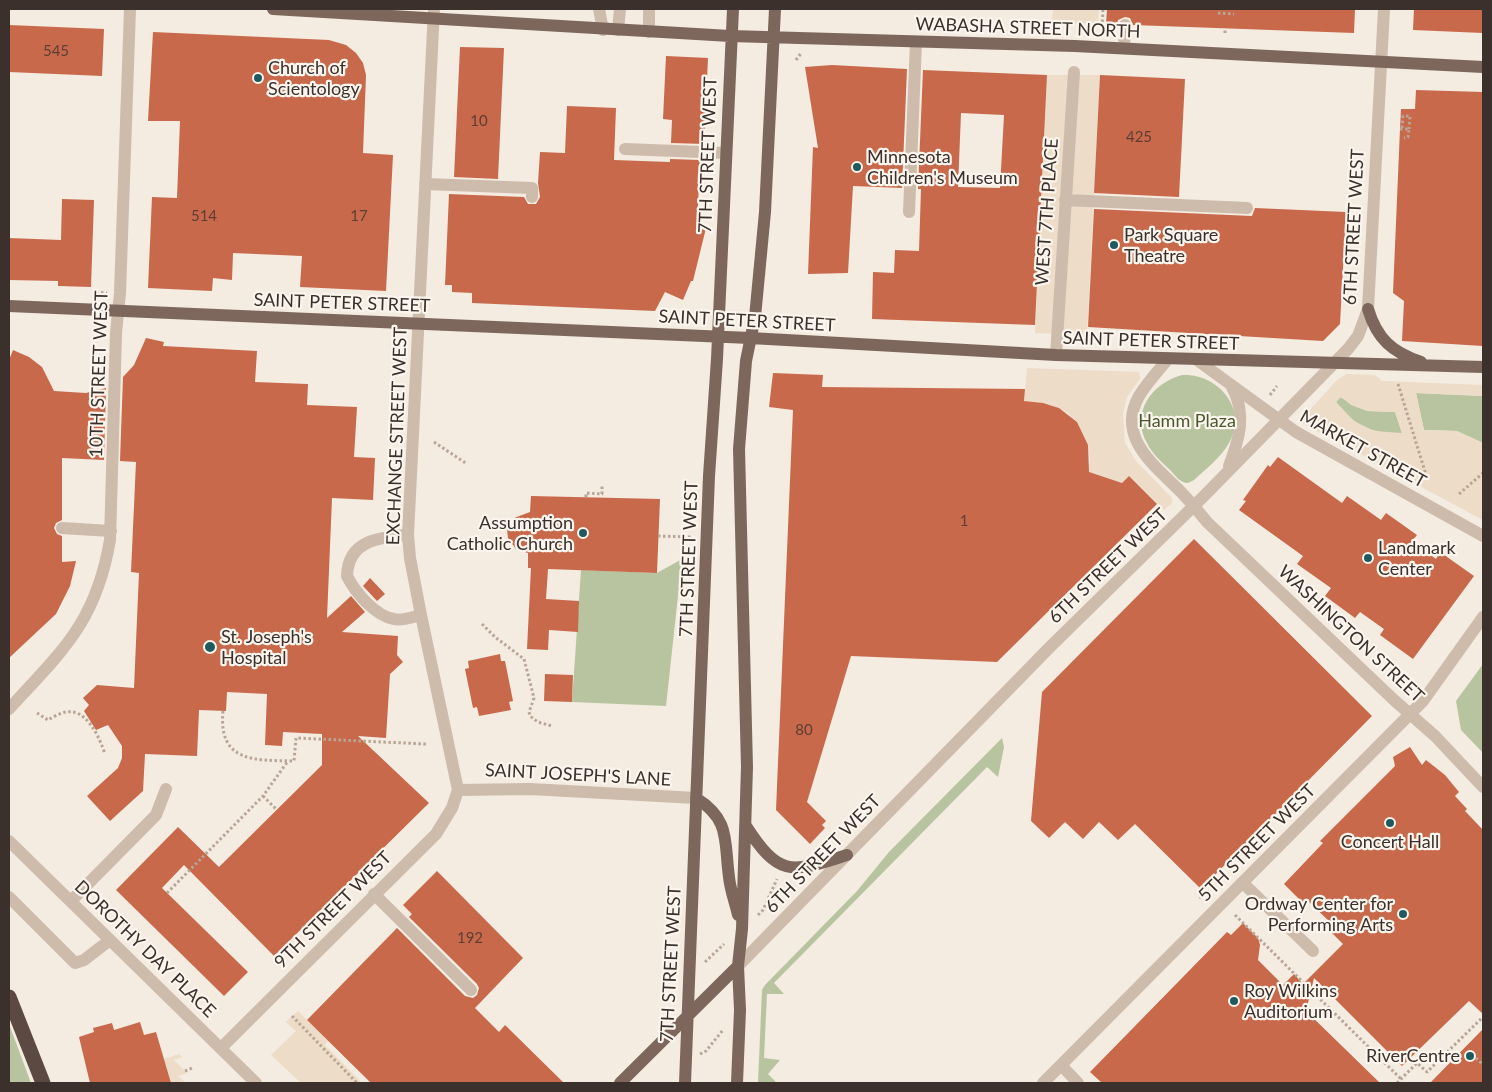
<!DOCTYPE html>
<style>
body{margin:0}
#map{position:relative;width:1492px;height:1092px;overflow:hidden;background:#f4ebe1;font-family:Lato,sans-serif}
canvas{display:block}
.frame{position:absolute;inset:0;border:10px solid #3b302b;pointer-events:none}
</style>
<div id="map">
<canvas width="1492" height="1092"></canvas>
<div class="frame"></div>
</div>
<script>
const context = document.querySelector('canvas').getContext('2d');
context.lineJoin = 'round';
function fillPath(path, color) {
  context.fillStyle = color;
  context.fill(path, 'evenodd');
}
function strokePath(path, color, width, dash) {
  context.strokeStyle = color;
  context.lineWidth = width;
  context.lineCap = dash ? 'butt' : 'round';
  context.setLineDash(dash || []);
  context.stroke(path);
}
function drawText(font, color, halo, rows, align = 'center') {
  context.font = font + ' Lato,sans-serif';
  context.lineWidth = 4.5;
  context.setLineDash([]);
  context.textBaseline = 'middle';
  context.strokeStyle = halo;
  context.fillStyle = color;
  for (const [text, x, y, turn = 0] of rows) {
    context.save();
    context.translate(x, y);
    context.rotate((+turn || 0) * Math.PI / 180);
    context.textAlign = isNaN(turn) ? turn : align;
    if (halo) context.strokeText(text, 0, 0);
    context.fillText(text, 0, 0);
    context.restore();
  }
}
const green = new Path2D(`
 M 1182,375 C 1217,373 1249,408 1229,443 C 1221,457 1206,469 1194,480 L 1188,483 C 1180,483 1175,475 1170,470 C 1161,461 1152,454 1147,443 C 1130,413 1152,383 1182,375 Z
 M 1416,393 L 1483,396 L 1483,443 L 1457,431 L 1424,430 Z
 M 1340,397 L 1367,411 L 1395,412 L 1402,433 C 1375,435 1351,425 1336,402 Z
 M 682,559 L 666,706 L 572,702 L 581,570 L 657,573 Z
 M 1483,664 L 1483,753 L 1461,730 L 1456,701 Z
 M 1002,738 L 1004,747 L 998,777 L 987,767 L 774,983 L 784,994 L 767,994 L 764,1058 L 780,1060 L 768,1074 L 777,1083 L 758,1083 L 762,990 L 765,985 L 857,891 L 889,852 Z
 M 9,1024 L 31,1083 L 9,1083 Z`);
const plaza = new Path2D(`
 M 1053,9 L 1099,9 L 1098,24 L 1052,22 Z
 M 1047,75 L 1100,75 L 1087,335 L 1035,333 Z
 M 1027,368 L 1139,372 L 1140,379 L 1127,397 L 1123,413 L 1125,443 L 1136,461 L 1172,498 L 1172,503 L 1164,510 L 1129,476 L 1122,483 L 1088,472 L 1090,460 L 1088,445 L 1077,422 L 1067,412 L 1051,405 L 1036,402 L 1024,404 Z
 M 1347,374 L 1375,375 L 1382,381 L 1483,385 L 1483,396 L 1416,393 L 1424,430 L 1457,431 L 1483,443 L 1483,520 L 1302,423 L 1300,421 L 1337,380 ZM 1341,397 L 1351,405 L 1367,411 L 1395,412 L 1402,433 L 1374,431 L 1354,421 L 1336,402 Z
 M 298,1011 L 328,1041 L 325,1045 L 362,1083 L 301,1083 L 271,1055 L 296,1031 L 286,1022 Z
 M 179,1054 L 182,1057 L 174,1060 L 187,1073 L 178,1076 L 186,1083 L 171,1083 L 164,1059 Z`);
const building = new Path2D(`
 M 1107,9 L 1355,9 L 1354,33 L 1133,25 L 1130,18 L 1125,17 L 1118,20 L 1117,24 L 1106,24 Z
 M 1414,9 L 1483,9 L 1483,33 L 1413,30 Z
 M 9,25 L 104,29 L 102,76 L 9,72 Z
 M 153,32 L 329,40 L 346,45 L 356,53 L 363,63 L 366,75 L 363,153 L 393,155 L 386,291 L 300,287 L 302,256 L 233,253 L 232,280 L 213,278 L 212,291 L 148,288 L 152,197 L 177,198 L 180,121 L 148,121 Z
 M 460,47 L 504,48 L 498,179 L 454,177 Z
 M 666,56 L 708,58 L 704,144 L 671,143 L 672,120 L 663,119 Z
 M 832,65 L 907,69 L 902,188 L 853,186 L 848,273 L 808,274 L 813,147 L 818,148 L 805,67 Z
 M 923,70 L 1047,75 L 1035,325 L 872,319 L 873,272 L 894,273 L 895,250 L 919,251 L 921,189 L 918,189 ZM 961,113 L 1004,115 L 1000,188 L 958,187 Z
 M 1100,75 L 1185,79 L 1179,197 L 1094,193 Z
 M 1416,90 L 1483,92 L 1483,346 L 1402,341 L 1404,301 L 1393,293 L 1400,129 L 1401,109 L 1415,109 Z
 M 567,106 L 616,108 L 614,160 L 670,162 L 670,159 L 700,160 L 697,227 L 706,228 L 693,281 L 691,281 L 683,300 L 665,292 L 655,311 L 472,303 L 472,293 L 452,292 L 452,285 L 445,285 L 449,194 L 524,197 L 528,204 L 536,204 L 540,197 L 538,183 L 540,152 L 565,153 Z
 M 62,199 L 94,200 L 91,287 L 58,286 L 58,281 L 9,280 L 9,238 L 61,240 Z
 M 1255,208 L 1346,212 L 1340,324 L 1323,341 L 1088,327 L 1094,209 L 1252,216 Z
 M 146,338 L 164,342 L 163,346 L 257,351 L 255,382 L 308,384 L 307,405 L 357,407 L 354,457 L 375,458 L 373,500 L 332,498 L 327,618 L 351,596 L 365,612 L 342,632 L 398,636 L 397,655 L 403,662 L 390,674 L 386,738 L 358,736 L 429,803 L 274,956 L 184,865 L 162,888 L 248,972 L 224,996 L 116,890 L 178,827 L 219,867 L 322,765 L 322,734 L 283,732 L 282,746 L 265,745 L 267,694 L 227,692 L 226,711 L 199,710 L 197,756 L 145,754 L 143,791 L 110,821 L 87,796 L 118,768 L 122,758 L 122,746 L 108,725 L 96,730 L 84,711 L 89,705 L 83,698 L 97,685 L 134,688 L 139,573 L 131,572 L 136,462 L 120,461 L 123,377 L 134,365 Z
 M 13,350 L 29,357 L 42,367 L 54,391 L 86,393 L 106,388 L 104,460 L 62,458 L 62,520 L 56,523 L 54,528 L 57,534 L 62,536 L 62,562 L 76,561 L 70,586 L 56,614 L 9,658 L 9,360 Z
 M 773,373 L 823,375 L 822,387 L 1025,389 L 1024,401 L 1043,403 L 1059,408 L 1077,422 L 1088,445 L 1089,472 L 1122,483 L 1129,476 L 1157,504 L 997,662 L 851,656 L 807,802 L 826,821 L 822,825 L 825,828 L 810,844 L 776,810 L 793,410 L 769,407 Z
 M 1278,457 L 1342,503 L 1347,496 L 1381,520 L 1386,513 L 1417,535 L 1412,541 L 1436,559 L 1440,552 L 1474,576 L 1413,659 L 1380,635 L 1384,629 L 1360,612 L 1355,618 L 1325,596 L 1331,588 L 1297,564 L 1303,556 L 1239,510 L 1246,501 L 1243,500 L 1268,465 L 1270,467 Z
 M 531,496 L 660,499 L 657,573 L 548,569 L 546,599 L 579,601 L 578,632 L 549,630 L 548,650 L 527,649 L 531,568 L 528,568 L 528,553 L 516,549 L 508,538 L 507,529 L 514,518 L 530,512 Z
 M 1194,539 L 1372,716 L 1201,889 L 1135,824 L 1118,840 L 1099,822 L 1083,839 L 1065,822 L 1049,838 L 1031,821 L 1042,692 Z
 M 370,578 L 385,594 L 377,601 L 363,586 Z
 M 500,654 L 501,661 L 505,661 L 513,701 L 509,702 L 511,710 L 479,716 L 477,707 L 473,708 L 465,669 L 469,668 L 468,661 Z
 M 545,674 L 573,675 L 572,702 L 544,701 Z
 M 1410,747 L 1422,765 L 1426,760 L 1445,775 L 1459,792 L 1455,796 L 1467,809 L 1465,811 L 1483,830 L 1483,1014 L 1469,1001 L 1402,1066 L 1314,978 L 1306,1011 L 1380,1083 L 1102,1083 L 1090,1072 L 1227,932 L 1231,935 L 1243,923 L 1258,938 L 1260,945 L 1258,960 L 1283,985 L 1294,974 L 1303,984 L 1343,944 L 1329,930 L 1333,925 L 1307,900 L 1303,903 L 1284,884 L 1323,843 L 1320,841 L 1395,766 L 1393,757 Z
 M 437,871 L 523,958 L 475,1008 L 499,1032 L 505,1025 L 564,1083 L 371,1083 L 307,1020 L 397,928 L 465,996 L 473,998 L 477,995 L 479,988 L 477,984 L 409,917 L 412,914 L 403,905 Z
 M 140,1022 L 144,1035 L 156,1032 L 171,1083 L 90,1083 L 79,1037 L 94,1032 L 93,1028 L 112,1023 L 114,1030 Z
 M 1483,1029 L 1483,1083 L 1430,1083 Z`);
const path = new Path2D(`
 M 1218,13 L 1234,14
 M 1102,27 L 1103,9
 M 1225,33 L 1225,28
 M 796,60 L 802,52
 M 1402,128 L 1403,116 L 1410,116 L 1409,129
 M 1400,129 L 1409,129 L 1408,137 L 1404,138
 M 96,292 L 107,293
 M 1398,384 L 1427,478
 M 1270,395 L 1277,386
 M 434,442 L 467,464
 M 1459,494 L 1483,473
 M 586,497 L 586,493 L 602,494 L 602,486
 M 658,536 L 691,537
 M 482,624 L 495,637 L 524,659 L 534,698 L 529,712 L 530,716 L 538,722 L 552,726
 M 223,711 C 218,763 255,760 294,761 L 296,738 L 426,744
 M 37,713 L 48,720 C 53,717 60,713 66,712 C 87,708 100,739 105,754
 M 263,796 L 277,810
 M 167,893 L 263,796 L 288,761
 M 1200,897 L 1201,898
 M 758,915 L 763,910 L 777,879
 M 1235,915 L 1401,1079
 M 705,962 L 724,944
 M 292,1016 L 357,1083
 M 700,1054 L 706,1051 L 723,1030
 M 1476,1058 L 1483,1065
 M 185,1071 L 192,1068
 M 1397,1083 L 1417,1063 L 1427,1072 L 1483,1017`);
const minor = new Path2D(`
 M 599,9 L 603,30
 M 618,30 L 620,9
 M 649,32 L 649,9
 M 1124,48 L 1125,25
 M 625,149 L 726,153
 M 425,184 L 532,188 L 532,197
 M 1065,200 L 1247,208
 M 909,212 L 916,42
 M 1056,355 L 1074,72
 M 1168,359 C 1158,371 1147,383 1139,396 C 1116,437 1154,465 1179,490 C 1189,500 1198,511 1207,522 L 1394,700 L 1435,736 L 1483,787
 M 1197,360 L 1296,432 L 1483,536
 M 1229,466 C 1239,440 1247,414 1232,387
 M 62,528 L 111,531
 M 408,535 C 380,537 348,540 347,576 C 355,592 375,616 394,619 C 402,621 412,617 421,615
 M 9,709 C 63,650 96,622 110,540 L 116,333 L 120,293 L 130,9
 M 458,790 L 530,789 L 696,798
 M 9,841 L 256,1083
 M 1243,883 L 1313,951
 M 374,894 L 471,990
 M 9,897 L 75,963 L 84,960 L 110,940
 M 71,901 L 156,815 L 166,789
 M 738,966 L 1050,647 L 1204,496 L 1348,349 L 1358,336 L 1368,309 L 1384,9
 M 221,1048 L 436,834 L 452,808 L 458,790 L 421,615 L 410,558 L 408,535 L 434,9
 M 1061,1065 L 1078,1083
 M 1043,1083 L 1423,701 L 1483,617`);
const major = new Path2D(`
 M 273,9 L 730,36 L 1075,46 L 1483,67
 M 9,306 L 750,338 L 1056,355 L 1483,367
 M 1368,309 C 1377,339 1392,352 1421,362
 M 696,798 C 731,820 724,841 729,877 C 730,889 735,902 738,915
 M 746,826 C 780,879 792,872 847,855
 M 620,1083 L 738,966
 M 685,1083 L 709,476 L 717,359 L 733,9
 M 737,1083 L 740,1010 L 738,966 L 742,929 L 747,767 L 739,449 L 746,361 L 755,317 L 765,212 L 775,9`);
const highway = new Path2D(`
 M 9,997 L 43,1083`);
const markers = [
 [258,78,5,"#1f5a5e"],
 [857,167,5,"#1f5a5e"],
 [1114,245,5,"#1f5a5e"],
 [583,533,5,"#1f5a5e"],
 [1368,558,5,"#1f5a5e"],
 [210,647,6,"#1f5a5e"],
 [1390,823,5,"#1f5a5e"],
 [1403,914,5,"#1f5a5e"],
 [1234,1001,5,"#1f5a5e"],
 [1470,1056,5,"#1f5a5e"]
];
const numberNames = [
 ["545",56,51],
 ["10",479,121],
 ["425",1139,137],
 ["514",204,216],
 ["17",359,216],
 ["1",964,521],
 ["80",804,730],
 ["192",470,938]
];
const streetNames = [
 ["WABASHA STREET NORTH",1028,28,2],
 ["7TH STREET WEST",708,155,-88],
 ["WEST 7TH PLACE",1047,212,-86],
 ["6TH STREET WEST",1354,227,-87],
 ["SAINT PETER STREET",342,303,2],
 ["SAINT PETER STREET",747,321,3],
 ["SAINT PETER STREET",1151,341,2],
 ["10TH STREET WEST",99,374,-88],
 ["EXCHANGE STREET WEST",397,436,-88],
 ["MARKET STREET",1363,449,29],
 ["7TH STREET WEST",689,559,-88],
 ["6TH STREET WEST",1108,566,-44],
 ["WASHINGTON STREET",1351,634,43],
 ["SAINT JOSEPH'S LANE",578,775,3],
 ["5TH STREET WEST",1257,843,-45],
 ["6TH STREET WEST",823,854,-46],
 ["9TH STREET WEST",333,910,-45],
 ["DOROTHY DAY PLACE",145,949,44],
 ["7TH STREET WEST",671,964,-87]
];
const poiNames = [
 ["Church of",268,68],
 ["Scientology",268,89],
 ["Minnesota",867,157],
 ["Children's Museum",867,178],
 ["Park Square",1124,235],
 ["Theatre",1124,256],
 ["Assumption",573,523,"right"],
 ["Catholic Church",573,544,"right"],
 ["Landmark",1378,548],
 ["Center",1378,569],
 ["St. Joseph's",221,637],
 ["Hospital",221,658],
 ["Concert Hall",1390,842,"center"],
 ["Ordway Center for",1393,904,"right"],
 ["Performing Arts",1393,925,"right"],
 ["Roy Wilkins",1244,991],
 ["Auditorium",1244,1012],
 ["RiverCentre",1460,1056,"right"]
];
const parkNames = [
 ["Hamm Plaza",1187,421]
];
fillPath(green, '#b8c4a0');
fillPath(plaza, '#ecdcc8');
fillPath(building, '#c8694b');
strokePath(path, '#b9a596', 3, [2.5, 2.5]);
strokePath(minor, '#cdbbac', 12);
strokePath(major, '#7d675c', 12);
strokePath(highway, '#5c4a42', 15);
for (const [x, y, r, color] of markers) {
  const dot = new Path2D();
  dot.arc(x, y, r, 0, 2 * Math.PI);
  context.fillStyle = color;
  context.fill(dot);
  strokePath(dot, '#fbf5ee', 2);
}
drawText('15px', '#5e3e33', null, numberNames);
drawText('18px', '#3b302b', '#fbf5ee', streetNames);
drawText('18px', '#3b302b', '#fbf5ee', poiNames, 'left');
drawText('18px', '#4a5a2e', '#fbf5ee', parkNames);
</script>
